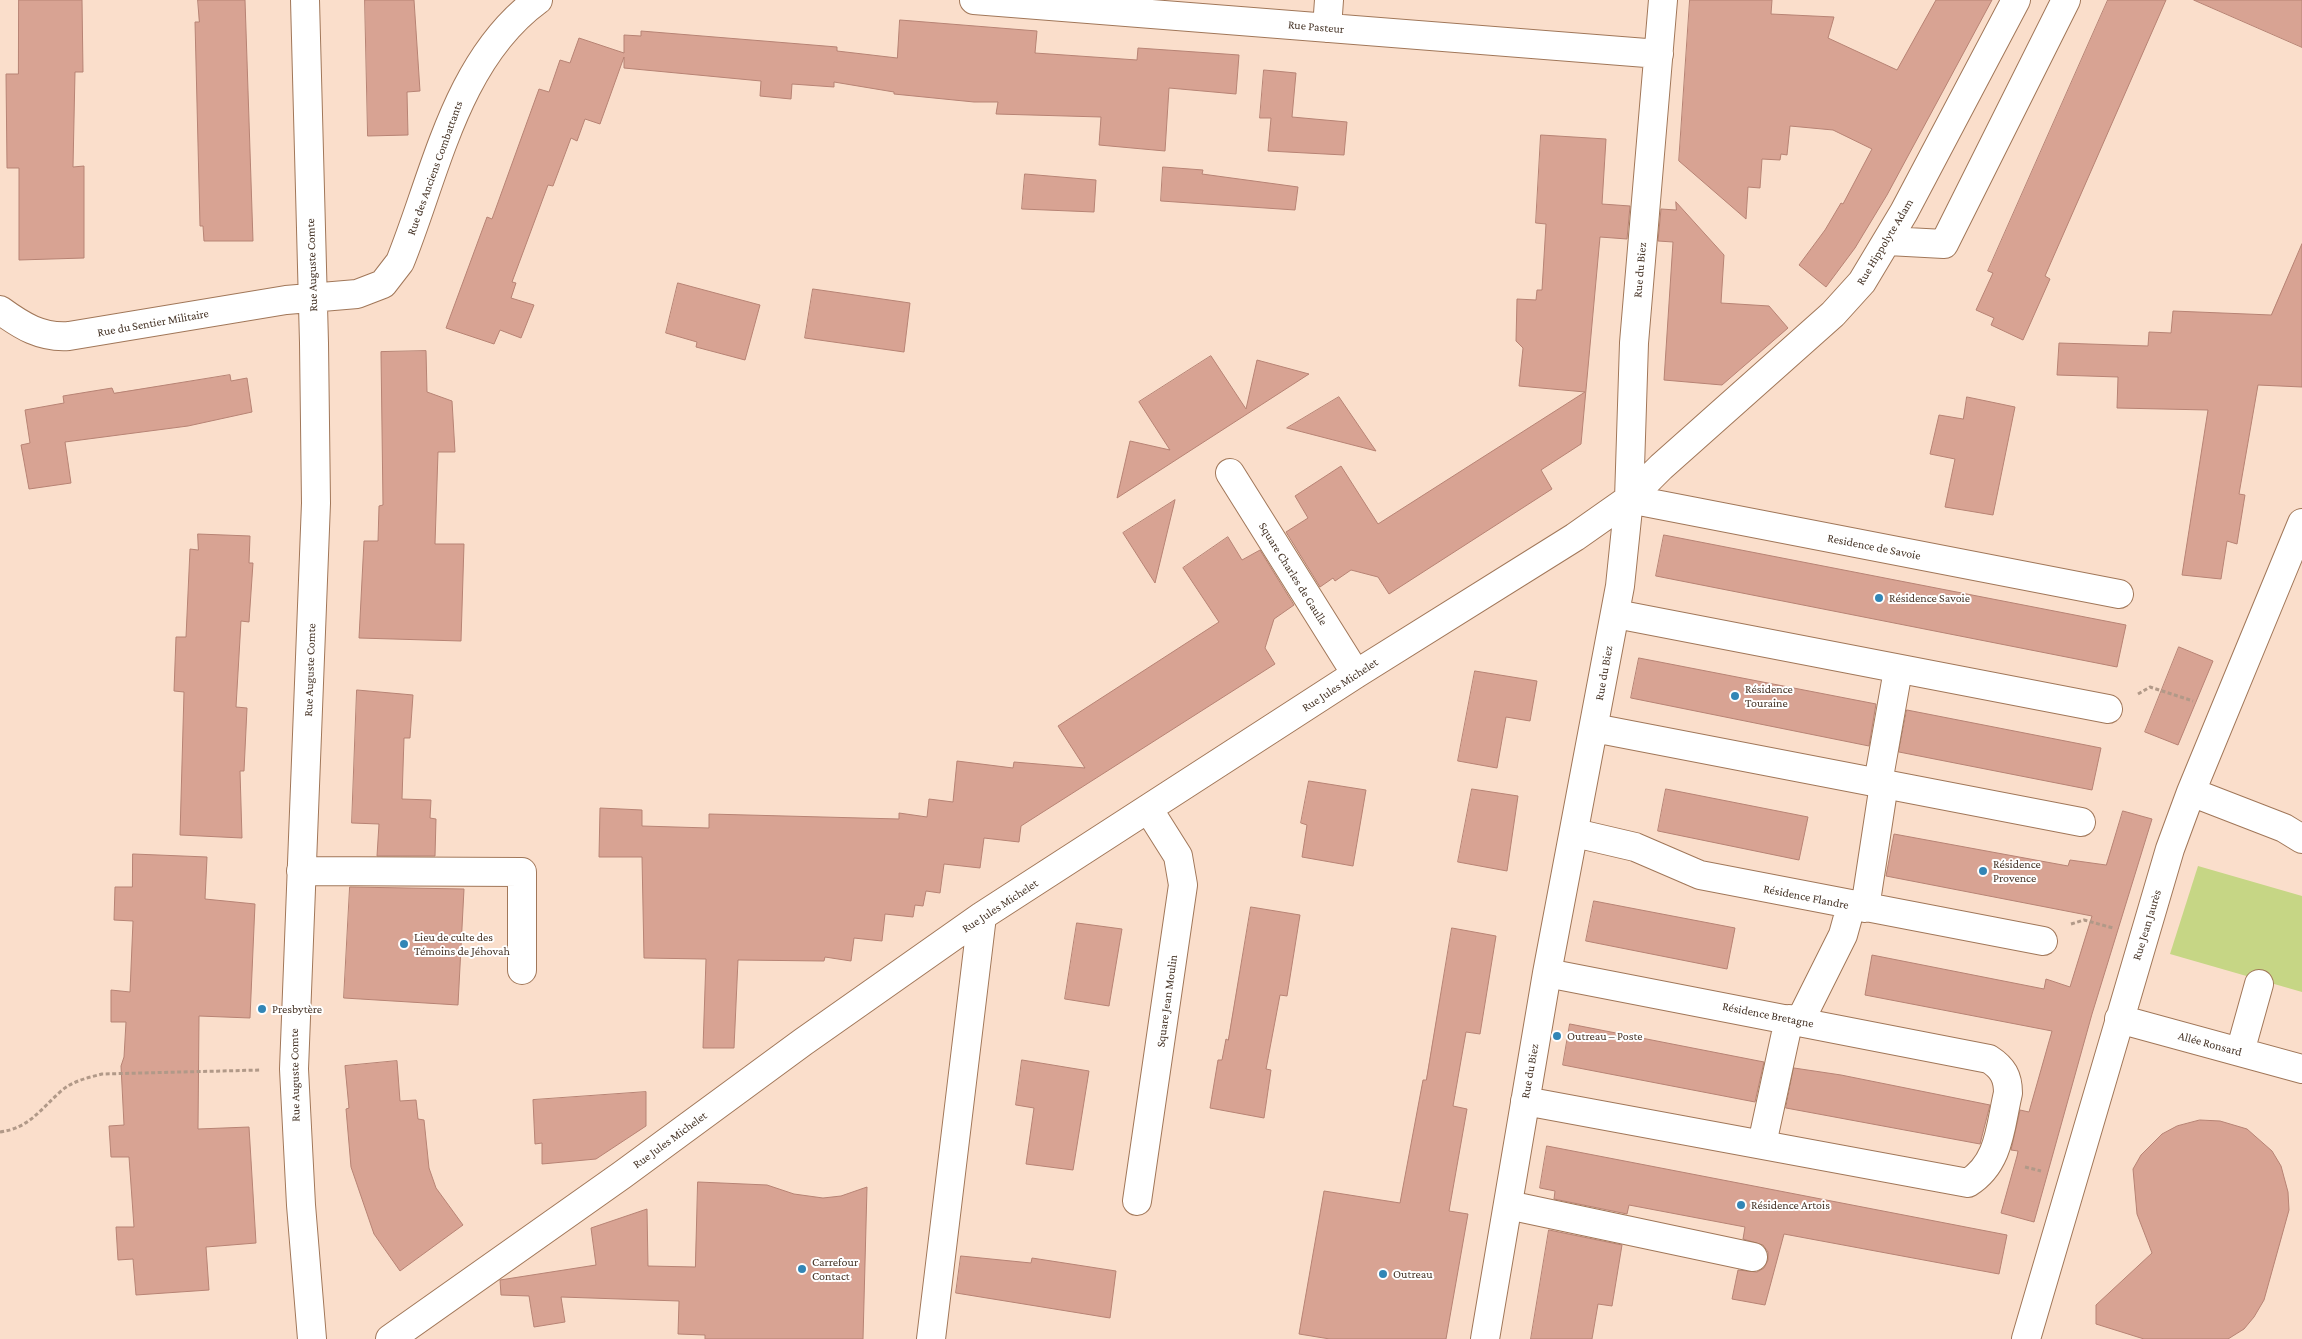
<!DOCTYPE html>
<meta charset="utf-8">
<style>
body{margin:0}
canvas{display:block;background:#fadecb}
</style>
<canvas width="2302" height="1339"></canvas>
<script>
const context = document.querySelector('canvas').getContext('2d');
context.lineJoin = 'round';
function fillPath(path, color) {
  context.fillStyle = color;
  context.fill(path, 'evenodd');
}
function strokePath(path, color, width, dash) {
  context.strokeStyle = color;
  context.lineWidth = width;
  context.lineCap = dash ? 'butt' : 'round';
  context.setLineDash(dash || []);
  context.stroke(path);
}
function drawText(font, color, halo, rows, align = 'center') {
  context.font = font + ' "Crimson Pro",serif';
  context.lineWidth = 4;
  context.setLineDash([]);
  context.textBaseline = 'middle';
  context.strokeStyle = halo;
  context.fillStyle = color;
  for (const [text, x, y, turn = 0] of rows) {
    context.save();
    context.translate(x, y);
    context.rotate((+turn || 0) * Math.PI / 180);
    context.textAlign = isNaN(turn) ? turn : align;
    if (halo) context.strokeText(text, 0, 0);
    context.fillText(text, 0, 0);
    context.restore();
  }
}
const green = new Path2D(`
 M 2198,866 L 2302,896 L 2302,992 L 2170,954 Z`);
const building = new Path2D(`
 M 19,0 L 82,0 L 83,72 L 75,72 L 73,167 L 84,166 L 84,258 L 19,260 L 19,168 L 7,168 L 6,74 L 18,74 Z
 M 198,0 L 245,0 L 253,241 L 204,241 L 203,226 L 200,226 L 195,22 L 199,22 Z
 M 365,0 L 414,0 L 420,91 L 407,92 L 408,135 L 368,136 Z
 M 1690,0 L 1772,0 L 1771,14 L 1834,17 L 1828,38 L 1897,70 L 1936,0 L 1992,0 L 1887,195 L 1855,248 L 1826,287 L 1799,265 L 1825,230 L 1841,203 L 1843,204 L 1872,149 L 1833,130 L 1790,126 L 1787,155 L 1781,154 L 1780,160 L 1762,159 L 1760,188 L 1748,187 L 1746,219 L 1679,161 Z
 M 2108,0 L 2166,0 L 2045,276 L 2050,279 L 2023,340 L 1991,325 L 1994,318 L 1976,310 L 1993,273 L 1988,271 Z
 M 2194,0 L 2302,0 L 2302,47 Z
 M 900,20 L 1037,31 L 1035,53 L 1137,60 L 1138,48 L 1239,55 L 1236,94 L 1169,88 L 1165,151 L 1099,145 L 1101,117 L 996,114 L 998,102 L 974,102 L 894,94 L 894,92 L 834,82 L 834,87 L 792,84 L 791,99 L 760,96 L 761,81 L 624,68 L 624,57 L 600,124 L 585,119 L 577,141 L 571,138 L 553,186 L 548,185 L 512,282 L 516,283 L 511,298 L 534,305 L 521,338 L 500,330 L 494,344 L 446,328 L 487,217 L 492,219 L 539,89 L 549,92 L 560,60 L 570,63 L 579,38 L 624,53 L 624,35 L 641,36 L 641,31 L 837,47 L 837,51 L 897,58 Z
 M 1264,70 L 1296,73 L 1292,117 L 1347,122 L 1344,155 L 1268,151 L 1271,118 L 1260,118 Z
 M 1541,135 L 1606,139 L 1602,204 L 1630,206 L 1627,239 L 1600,237 L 1581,444 L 1541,470 L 1552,489 L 1389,594 L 1378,577 L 1351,570 L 1335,581 L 1333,578 L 1320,587 L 1286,532 L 1308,518 L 1295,496 L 1341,466 L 1378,524 L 1585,392 L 1519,386 L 1523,348 L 1516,341 L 1517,299 L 1536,300 L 1537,290 L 1542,290 L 1546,224 L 1536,223 Z
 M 1163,167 L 1203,170 L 1202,174 L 1298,187 L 1295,210 L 1161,201 Z
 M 1025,174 L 1096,180 L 1094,212 L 1022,209 Z
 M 1676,202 L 1724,255 L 1721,303 L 1769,306 L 1788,328 L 1722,385 L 1664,380 L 1673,242 L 1658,241 L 1661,209 L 1676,210 Z
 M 2302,244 L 2302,387 L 2258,385 L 2239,494 L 2245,495 L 2237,544 L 2227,541 L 2221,579 L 2182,575 L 2208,410 L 2117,408 L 2118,377 L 2057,375 L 2059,343 L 2148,346 L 2149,332 L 2171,333 L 2173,311 L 2271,315 Z
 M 678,283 L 760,305 L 745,360 L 696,347 L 697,342 L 666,333 Z
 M 813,289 L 910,303 L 904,352 L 805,338 Z
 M 426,351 L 427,392 L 452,401 L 455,452 L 438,452 L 435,544 L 464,544 L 461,641 L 359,638 L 364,541 L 378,541 L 379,506 L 383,505 L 381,352 Z
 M 1211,356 L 1246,409 L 1257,360 L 1309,374 L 1117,498 L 1130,441 L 1170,450 L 1139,402 Z
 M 230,375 L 231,381 L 247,378 L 252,412 L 188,426 L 65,442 L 71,483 L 29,489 L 21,445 L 30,443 L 25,410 L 64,403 L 63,396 L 112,388 L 114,393 Z
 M 1339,397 L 1376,451 L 1287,428 Z
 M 1967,397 L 2015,407 L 1993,515 L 1945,507 L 1955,459 L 1930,454 L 1939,415 L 1963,419 Z
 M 1175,500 L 1155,583 L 1123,533 Z
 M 198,534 L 250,536 L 249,563 L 253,563 L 249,622 L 241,621 L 236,707 L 247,708 L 244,771 L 240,771 L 242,838 L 180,835 L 184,692 L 174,691 L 176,637 L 186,637 L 190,549 L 198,550 Z
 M 1664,535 L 2126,625 L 2117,667 L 1656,576 Z
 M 1228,537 L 1242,560 L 1260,550 L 1294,605 L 1274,619 L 1265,648 L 1275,664 L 1021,826 L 1019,842 L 984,838 L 980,868 L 944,864 L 940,893 L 926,891 L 923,906 L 915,905 L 913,917 L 885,914 L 882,941 L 854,938 L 851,961 L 825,957 L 824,961 L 738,960 L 734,1048 L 703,1048 L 706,959 L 644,958 L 642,857 L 599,857 L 600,808 L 642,810 L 642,826 L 709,828 L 709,814 L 899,819 L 899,813 L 927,817 L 929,799 L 953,802 L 957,761 L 1013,768 L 1014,762 L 1085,768 L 1058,726 L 1219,622 L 1183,568 Z
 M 2179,647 L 2213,661 L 2178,745 L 2145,732 Z
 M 1639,658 L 1876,704 L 1869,746 L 1631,698 Z
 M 1475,671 L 1537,681 L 1530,721 L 1506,717 L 1497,768 L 1458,761 Z
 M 357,690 L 413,695 L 410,738 L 404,738 L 402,799 L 431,800 L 430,818 L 436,819 L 435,856 L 377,856 L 379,824 L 352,823 Z
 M 1907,710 L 2101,748 L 2092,790 L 1899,752 Z
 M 1309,781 L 1366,790 L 1353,866 L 1302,857 L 1307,825 L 1301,823 Z
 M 1472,789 L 1518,796 L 1507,871 L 1458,862 Z
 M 1666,789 L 1808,817 L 1799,860 L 1658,831 Z
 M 2123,811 L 2152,819 L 2092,1014 L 2034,1222 L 2001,1213 L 2017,1156 L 2018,1151 L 2011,1150 L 2020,1110 L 2029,1112 L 2052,1031 L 1865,995 L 1872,955 L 2044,989 L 2046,979 L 2070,987 L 2092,916 L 1886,876 L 1894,834 L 2068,866 L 2070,860 L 2106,865 Z
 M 133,854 L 207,857 L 205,899 L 255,904 L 250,1018 L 199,1016 L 198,1129 L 249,1127 L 256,1243 L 206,1247 L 209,1290 L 136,1295 L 133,1259 L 118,1260 L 116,1227 L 134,1227 L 129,1157 L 111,1157 L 109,1126 L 124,1125 L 121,1066 L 124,1057 L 126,1022 L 111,1022 L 111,990 L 130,992 L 133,921 L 114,920 L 115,887 L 132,887 Z
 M 350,887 L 464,889 L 458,1005 L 344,998 Z
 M 1594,901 L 1735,928 L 1727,969 L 1586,941 Z
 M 1251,907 L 1300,915 L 1287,996 L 1280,995 L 1266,1069 L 1271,1070 L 1264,1118 L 1210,1108 L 1218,1060 L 1222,1060 L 1226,1039 L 1228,1040 Z
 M 1077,923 L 1122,929 L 1109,1006 L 1065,999 Z
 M 1452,928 L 1496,936 L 1480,1034 L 1466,1032 L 1453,1106 L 1467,1109 L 1449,1211 L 1468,1214 L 1446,1339 L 1330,1339 L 1299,1334 L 1324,1191 L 1400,1203 L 1423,1080 L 1426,1080 Z
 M 1570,1024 L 1764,1062 L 1755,1102 L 1563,1065 Z
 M 1022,1060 L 1089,1071 L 1073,1170 L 1026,1164 L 1034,1108 L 1016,1105 Z
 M 397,1061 L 400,1101 L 416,1100 L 418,1119 L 424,1120 L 429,1168 L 436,1188 L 463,1225 L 400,1271 L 374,1234 L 351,1167 L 346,1109 L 349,1108 L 345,1066 Z
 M 1794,1068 L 1841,1075 L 1990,1105 L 1980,1144 L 1786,1108 Z
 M 646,1092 L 646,1126 L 596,1159 L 542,1164 L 542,1143 L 535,1144 L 533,1100 Z
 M 2200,1120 L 2220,1121 L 2247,1129 L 2272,1151 L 2281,1166 L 2288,1192 L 2289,1210 L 2264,1300 L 2254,1317 L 2244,1329 L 2228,1339 L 2144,1339 L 2096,1324 L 2096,1305 L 2152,1253 L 2137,1214 L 2133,1169 L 2141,1155 L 2162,1134 L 2177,1126 Z
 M 1547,1146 L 2007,1235 L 1999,1274 L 1784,1234 L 1765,1305 L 1732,1299 L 1738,1270 L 1757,1272 L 1764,1268 L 1768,1260 L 1768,1252 L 1763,1245 L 1743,1239 L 1745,1227 L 1629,1205 L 1627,1214 L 1554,1199 L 1555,1191 L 1540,1188 Z
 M 698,1182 L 767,1185 L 794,1194 L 823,1198 L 841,1196 L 867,1187 L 863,1339 L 705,1339 L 705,1335 L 678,1334 L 679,1301 L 561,1297 L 565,1322 L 534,1327 L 529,1296 L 501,1295 L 500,1280 L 596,1265 L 591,1228 L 647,1209 L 648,1266 L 695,1267 Z
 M 1549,1230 L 1622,1245 L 1612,1306 L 1598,1304 L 1592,1339 L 1531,1339 Z
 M 961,1256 L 1031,1263 L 1032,1258 L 1116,1271 L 1110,1318 L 956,1293 Z`);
const path = new Path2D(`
 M 2138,694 L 2150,687 L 2193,701
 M 2071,924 L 2084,920 L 2113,928
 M 0,1132 C 29,1128 40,1110 60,1092 C 72,1081 87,1078 102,1074 L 261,1070
 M 2025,1167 L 2041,1171`);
const minor = new Path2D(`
 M 305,0 L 314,343 L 316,503 L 294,1069 L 301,1205 L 312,1339
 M 974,0 L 1659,54
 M 1327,28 L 1329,0
 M 1888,241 L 1944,244 L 2066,0
 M 0,310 C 22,326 41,338 69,336 L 286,300 L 357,294 L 383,284 L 400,262 C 436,173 456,60 538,0
 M 1230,473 L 1356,674
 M 1629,499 L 2119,594
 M 1616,614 L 2108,709
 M 1594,728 L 2081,822
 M 1878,783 L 1898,670
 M 2191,792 L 2284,828 L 2302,839
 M 1575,833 L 1635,847 L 1700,875 L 2043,941
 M 301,871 L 522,872 L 522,970
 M 1865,908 L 1884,784
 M 2119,1019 L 2302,1069
 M 1800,1021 L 1843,935 L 1851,906
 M 2240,1052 L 2259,984
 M 1525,1101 L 1968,1183 C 2000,1163 2000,1127 2008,1093 C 2008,1077 2003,1068 1989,1059 L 1547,973
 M 1762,1144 L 1789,1019
 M 1137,1201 L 1183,885 L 1178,856 L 1149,810
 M 1508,1205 L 1753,1257
 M 390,1339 L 622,1175 L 803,1042 L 982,916 L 1356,674 L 1575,537 L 1629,499 L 1661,467 L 1833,314 L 1862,282 L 1904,212 L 2016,0
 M 931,1339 L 982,916
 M 1485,1339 L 1547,973 L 1620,586 L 1629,499 L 1634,343 L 1663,0
 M 2026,1339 L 2170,849 L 2191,792 L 2302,523`);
const markers = [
 [1879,598,5,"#3286b6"],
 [1735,696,5,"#3286b6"],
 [1983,871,5,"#3286b6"],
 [404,944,5,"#3286b6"],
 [262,1009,5,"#3286b6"],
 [1557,1036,5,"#3286b6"],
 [1741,1205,5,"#3286b6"],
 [802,1269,5,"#3286b6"],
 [1383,1274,5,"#3286b6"]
];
const streetNames = [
 ["Rue Pasteur",1316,27,5],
 ["Rue des Anciens Combattants",435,168,-70],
 ["Rue Hippolyte Adam",1885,242,-59],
 ["Rue Auguste Comte",312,265,-92],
 ["Rue du Biez",1640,270,-85],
 ["Rue du Sentier Militaire",153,323,-10],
 ["Residence de Savoie",1874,547,11],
 ["Square Charles de Gaulle",1293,574,58],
 ["Rue Auguste Comte",310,670,-88],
 ["Rue du Biez",1604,673,-80],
 ["Rue Jules Michelet",1340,685,-33],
 ["Résidence Flandre",1806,897,11],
 ["Rue Jules Michelet",1000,906,-33],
 ["Rue Jean Jaurès",2147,925,-73],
 ["Square Jean Moulin",1167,1001,-82],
 ["Résidence Bretagne",1768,1015,11],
 ["Allée Ronsard",2210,1044,15],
 ["Rue du Biez",1530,1071,-80],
 ["Rue Auguste Comte",295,1075,-91],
 ["Rue Jules Michelet",670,1140,-36]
];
const poiNames = [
 ["Résidence Savoie",1889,598],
 ["Résidence",1745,689],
 ["Touraine",1745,703],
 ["Résidence",1993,864],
 ["Provence",1993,878],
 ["Lieu de culte des",414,937],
 ["Témoins de Jéhovah",414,951],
 ["Presbytère",272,1009],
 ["Outreau – Poste",1567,1036],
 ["Résidence Artois",1751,1205],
 ["Carrefour",812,1262],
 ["Contact",812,1276],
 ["Outreau",1393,1274]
];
fillPath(green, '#c6d685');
fillPath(building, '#d8a393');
strokePath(building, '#b78374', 1);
strokePath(minor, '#a17759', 30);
strokePath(path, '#b19988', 3, [4, 2.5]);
strokePath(minor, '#fff', 28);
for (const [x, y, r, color] of markers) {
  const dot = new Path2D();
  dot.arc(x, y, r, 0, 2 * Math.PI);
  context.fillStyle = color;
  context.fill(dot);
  strokePath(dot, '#fff', 2);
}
drawText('12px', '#463427', '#fff', streetNames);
drawText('12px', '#463427', '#fff', poiNames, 'left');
</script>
